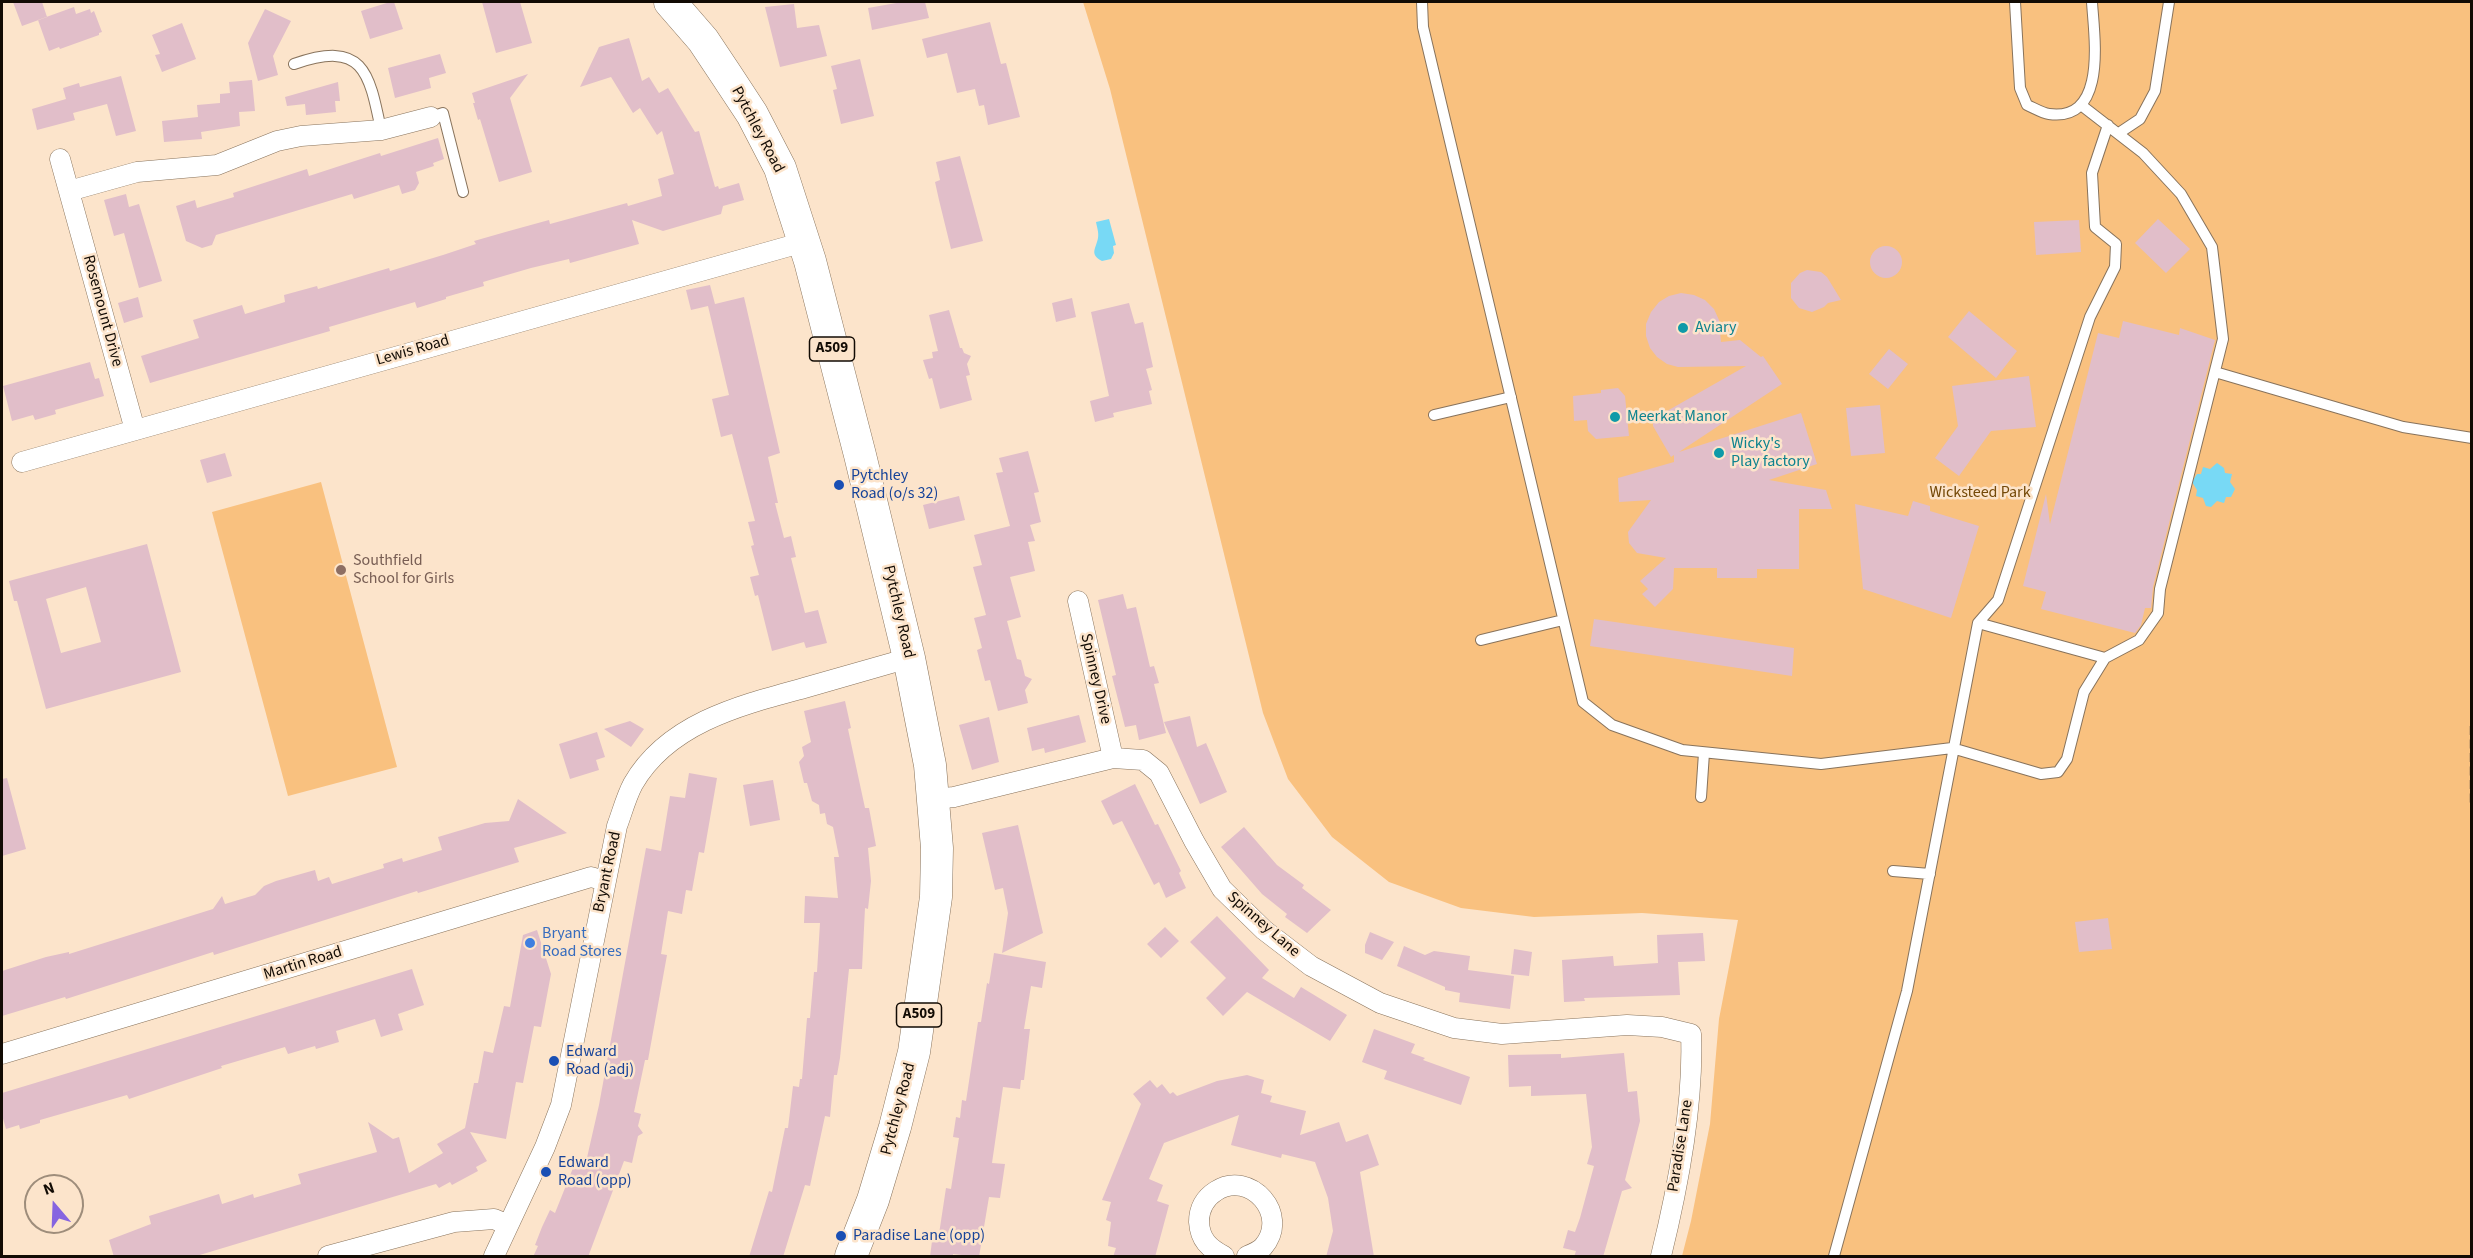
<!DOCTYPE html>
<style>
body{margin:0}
#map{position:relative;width:2473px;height:1258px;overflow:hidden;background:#fce4cb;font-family:"Source Sans 3",sans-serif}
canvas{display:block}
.frame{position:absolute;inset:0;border:3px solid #120b04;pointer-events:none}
.north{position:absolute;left:24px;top:1174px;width:60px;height:60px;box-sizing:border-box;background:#fce4cb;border:2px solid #9e8d7b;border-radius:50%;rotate:341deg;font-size:16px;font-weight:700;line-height:24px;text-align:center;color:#120b04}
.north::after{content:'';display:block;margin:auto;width:21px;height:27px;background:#8664e0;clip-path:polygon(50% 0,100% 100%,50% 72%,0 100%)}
</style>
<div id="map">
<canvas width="2473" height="1258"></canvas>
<div class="frame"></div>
<div class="north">N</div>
</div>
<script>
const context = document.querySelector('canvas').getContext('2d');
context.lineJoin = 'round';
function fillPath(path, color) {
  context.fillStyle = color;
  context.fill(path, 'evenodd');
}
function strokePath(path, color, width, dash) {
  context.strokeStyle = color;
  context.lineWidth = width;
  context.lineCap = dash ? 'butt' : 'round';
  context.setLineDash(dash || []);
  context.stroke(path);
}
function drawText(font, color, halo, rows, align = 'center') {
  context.font = font + ' "Source Sans 3",sans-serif';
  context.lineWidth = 5;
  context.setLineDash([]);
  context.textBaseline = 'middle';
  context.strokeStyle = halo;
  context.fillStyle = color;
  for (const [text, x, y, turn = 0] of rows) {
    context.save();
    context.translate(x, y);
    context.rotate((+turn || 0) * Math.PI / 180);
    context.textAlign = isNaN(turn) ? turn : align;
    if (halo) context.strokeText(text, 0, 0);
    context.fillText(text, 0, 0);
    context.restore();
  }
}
const green = new Path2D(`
 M 1083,2 L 2471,2 L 2471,1256 L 1682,1256 L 1691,1221 L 1710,1124 L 1719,1019 L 1738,920 L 1642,913 L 1534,917 L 1461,908 L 1389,882 L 1332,837 L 1288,779 L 1263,713 L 1110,89 Z
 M 321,482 L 397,767 L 288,796 L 212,512 Z`);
const water = new Path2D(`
 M 1109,219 L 1116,245 L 1113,246 L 1114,253 L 1111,259 L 1102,261 C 1089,254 1096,249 1098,238 C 1099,233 1097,227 1096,222 Z
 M 2217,463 L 2224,468 L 2225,473 L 2232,474 L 2230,482 L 2235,489 L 2231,497 L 2226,497 L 2224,503 L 2217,501 L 2211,507 L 2206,506 L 2203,498 L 2196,496 L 2197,490 L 2192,482 L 2197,474 L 2201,474 L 2203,467 L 2210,469 Z`);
const building = new Path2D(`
 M 13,2 L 42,2 L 47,17 L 22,26 Z
 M 390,2 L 394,2 L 403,29 L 370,39 L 361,11 Z
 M 482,2 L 520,2 L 532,43 L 496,53 Z
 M 902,2 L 925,2 L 929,18 L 872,30 L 868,8 Z
 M 794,4 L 797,28 L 819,25 L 827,56 L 780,67 L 765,7 Z
 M 74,7 L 76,14 L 90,9 L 91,13 L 94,11 L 102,32 L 99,33 L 99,35 L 60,49 L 59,47 L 49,51 L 38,20 Z
 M 265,9 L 291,21 L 273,56 L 278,75 L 258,81 L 248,43 Z
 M 990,22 L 1001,64 L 1006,63 L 1020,117 L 988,125 L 984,105 L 979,106 L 975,89 L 957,93 L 947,53 L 927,58 L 922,39 Z
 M 182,23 L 196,59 L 162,72 L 155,55 L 160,54 L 152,35 Z
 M 629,38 L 642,81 L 649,77 L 659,93 L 668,88 L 695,132 L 699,131 L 715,187 L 718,186 L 719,189 L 739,183 L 744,200 L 723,206 L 721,214 L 663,231 L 632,220 L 639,244 L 570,263 L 569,259 L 531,268 L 483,282 L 484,286 L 446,297 L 446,299 L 417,308 L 415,302 L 370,315 L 329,327 L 330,331 L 150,383 L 141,356 L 199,338 L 193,320 L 242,305 L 245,314 L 285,302 L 284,295 L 317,286 L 318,289 L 389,268 L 390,271 L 443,255 L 476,244 L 474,241 L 509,231 L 549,220 L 550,224 L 627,203 L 628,206 L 662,196 L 658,179 L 674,174 L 662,131 L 657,135 L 640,108 L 633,113 L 611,77 L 580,87 L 599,47 Z
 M 440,54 L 446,73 L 429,78 L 431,88 L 395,98 L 388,68 Z
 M 860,59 L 874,116 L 841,124 L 833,90 L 837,89 L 831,66 Z
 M 528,74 L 510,98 L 532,172 L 499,182 L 480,119 L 478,120 L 473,103 L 475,103 L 472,93 Z
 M 121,76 L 136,131 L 116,136 L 107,104 L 73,113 L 75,120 L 37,130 L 32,109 L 66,99 L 63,88 L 79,83 L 80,87 Z
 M 252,80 L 255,111 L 239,112 L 240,126 L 201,132 L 202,139 L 164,142 L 162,121 L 198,117 L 197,105 L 220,103 L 220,94 L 230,93 L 229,82 Z
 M 338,82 L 340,101 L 335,101 L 336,112 L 306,115 L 305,104 L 287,106 L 285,97 Z
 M 438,138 L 444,159 L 433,163 L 434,166 L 416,172 L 419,183 L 415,190 L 402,194 L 399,185 L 354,199 L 352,194 L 216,235 L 212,245 L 202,248 L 186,241 L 176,206 L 195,200 L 197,208 L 234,197 L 233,193 L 307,169 L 309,176 L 358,160 L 380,153 L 381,156 Z
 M 960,156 L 983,241 L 951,249 L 939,200 L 935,182 L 940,180 L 936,162 Z
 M 126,194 L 129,207 L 139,204 L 162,281 L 139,288 L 124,233 L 114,236 L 104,200 Z
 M 2158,219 L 2190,249 L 2166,273 L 2135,243 Z
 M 2079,220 L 2081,252 L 2036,255 L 2034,222 Z
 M1870 262a16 16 0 1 1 32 0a16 16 0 1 1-32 0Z
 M 1807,270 L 1821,272 L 1827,277 L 1841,300 L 1828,303 L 1824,307 L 1812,312 L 1799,308 L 1791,298 L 1791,283 L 1800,273 Z
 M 710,285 L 715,304 L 744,297 L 780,453 L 768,457 L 778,503 L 775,503 L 784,538 L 791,536 L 796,557 L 791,558 L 805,613 L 818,610 L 827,643 L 806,648 L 804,642 L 772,651 L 758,595 L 755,596 L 750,577 L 759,575 L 751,546 L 754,545 L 748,522 L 755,521 L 732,434 L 721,437 L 712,399 L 729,395 L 708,306 L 691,310 L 686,290 Z
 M 1681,293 L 1694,295 L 1705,300 L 1714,309 L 1719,320 L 1721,342 L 1740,340 L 1761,357 L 1763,356 L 1782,384 L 1679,452 L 1801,413 L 1817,464 L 1769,480 L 1826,490 L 1832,509 L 1799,509 L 1799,569 L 1757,569 L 1757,578 L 1717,578 L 1717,568 L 1674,568 L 1673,589 L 1655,607 L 1642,594 L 1648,589 L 1640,581 L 1666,558 L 1637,553 L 1629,543 L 1628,532 L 1651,500 L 1619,502 L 1618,478 L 1674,462 L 1674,455 L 1671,457 L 1653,426 L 1653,419 L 1746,366 L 1678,367 L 1667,364 L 1657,357 L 1650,348 L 1646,336 L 1646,324 L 1651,312 L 1659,302 L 1669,296 Z
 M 138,297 L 143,317 L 124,323 L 118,303 Z
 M 1072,298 L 1076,317 L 1056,322 L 1052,303 Z
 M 1129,303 L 1135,324 L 1143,322 L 1153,367 L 1146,369 L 1152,390 L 1149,391 L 1152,404 L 1113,413 L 1114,417 L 1095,422 L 1090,401 L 1109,396 L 1091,312 Z
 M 949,310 L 960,348 L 962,348 L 964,353 L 971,356 L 967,364 L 970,375 L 966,376 L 972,400 L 940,409 L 932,378 L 929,379 L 923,360 L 933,358 L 932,352 L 938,351 L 929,315 Z
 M 1969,311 L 2017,351 L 1996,378 L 1948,337 Z
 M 2123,321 L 2179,335 L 2180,328 L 2215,340 L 2153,587 L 2151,608 L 2145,608 L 2141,625 L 2135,633 L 2041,609 L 2046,592 L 2023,586 L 2046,494 L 2050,524 L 2098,333 L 2119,338 Z
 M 1889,349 L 1908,364 L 1888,389 L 1869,374 Z
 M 90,362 L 95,379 L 99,378 L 104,396 L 55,410 L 56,414 L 35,420 L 33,415 L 12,421 L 3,386 Z
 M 2029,376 L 2036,427 L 1991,431 L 1959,476 L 1935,458 L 1958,426 L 1952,386 Z
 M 1618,388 L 1625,396 L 1629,436 L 1596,439 L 1588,431 L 1587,420 L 1574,421 L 1573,396 L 1601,393 L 1601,390 Z
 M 1880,405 L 1885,453 L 1851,456 L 1846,408 Z
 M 1028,451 L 1039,492 L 1034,493 L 1041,522 L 1030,525 L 1035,541 L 1028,542 L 1035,571 L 1010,577 L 1021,617 L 1007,621 L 1017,659 L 1021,660 L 1025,676 L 1032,679 L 1025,690 L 1028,703 L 998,711 L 990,680 L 985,681 L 977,650 L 982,648 L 974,618 L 986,615 L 973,567 L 982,565 L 974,535 L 1010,526 L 996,473 L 1003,472 L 999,458 Z
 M 225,453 L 232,476 L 207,483 L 200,460 Z
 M 959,496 L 965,520 L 929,529 L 923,505 Z
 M 1913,501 L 1930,506 L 1930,511 L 1979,526 L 1951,618 L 1863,589 L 1855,504 L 1908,516 Z
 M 147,544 L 181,672 L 46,709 L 17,601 L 14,601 L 9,581 ZM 86,587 L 101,642 L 61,653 L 46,599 Z
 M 1123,594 L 1127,609 L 1136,607 L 1150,667 L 1154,666 L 1159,683 L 1154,684 L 1166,733 L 1139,740 L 1136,725 L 1125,727 L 1112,676 L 1116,675 L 1098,600 Z
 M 1594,619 L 1794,648 L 1792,676 L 1590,646 Z
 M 845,701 L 851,728 L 848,729 L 865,808 L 869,808 L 876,846 L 868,848 L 871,881 L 868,909 L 865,908 L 862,969 L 849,969 L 840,1058 L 837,1075 L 834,1075 L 830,1117 L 825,1116 L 810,1186 L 805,1185 L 783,1257 L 749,1257 L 769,1191 L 772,1192 L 785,1128 L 788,1128 L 793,1086 L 799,1087 L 800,1079 L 802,1079 L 807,1018 L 810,1018 L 814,972 L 817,972 L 820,923 L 804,923 L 805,896 L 838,898 L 834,857 L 839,857 L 833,827 L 827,824 L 825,813 L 820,814 L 819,805 L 812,801 L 807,783 L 804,783 L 799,762 L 804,756 L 802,747 L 811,742 L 804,711 Z
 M 1079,715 L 1086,742 L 1045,753 L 1044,748 L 1032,751 L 1027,728 Z
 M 1190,716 L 1197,747 L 1206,743 L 1227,792 L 1200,804 L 1164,722 Z
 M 989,717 L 999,762 L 972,770 L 959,725 Z
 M 630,721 L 644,729 L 631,747 L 604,729 Z
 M 597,732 L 605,757 L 596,760 L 599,770 L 570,779 L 559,744 Z
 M 689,773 L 717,778 L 704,853 L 699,852 L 692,891 L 686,890 L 682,914 L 668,911 L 661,954 L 667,955 L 648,1060 L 645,1060 L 634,1112 L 641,1114 L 638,1126 L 643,1133 L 638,1136 L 632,1163 L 624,1161 L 588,1257 L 533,1257 L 538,1246 L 535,1245 L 542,1227 L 550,1210 L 555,1213 L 577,1158 L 586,1162 L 599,1105 L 646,848 L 661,851 L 670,796 L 685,798 Z
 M 7,778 L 26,849 L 2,856 L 2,779 Z
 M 773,780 L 780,820 L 750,826 L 743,785 Z
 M 1135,784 L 1155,825 L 1158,824 L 1181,871 L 1179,873 L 1186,888 L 1166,898 L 1159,882 L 1154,885 L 1122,821 L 1113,825 L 1101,801 Z
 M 518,799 L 567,833 L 514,848 L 519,862 L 418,893 L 417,891 L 214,955 L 213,952 L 66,999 L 65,997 L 2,1016 L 2,971 L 46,957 L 69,952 L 69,954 L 213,909 L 222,896 L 225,904 L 255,895 L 264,886 L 276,881 L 315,870 L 318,881 L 329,877 L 332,884 L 384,868 L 383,864 L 402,858 L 403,862 L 442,850 L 438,837 L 485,823 L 509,821 Z
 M 1018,825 L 1043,933 L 1002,953 L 1008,913 L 1003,888 L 995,890 L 982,833 Z
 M 1244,827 L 1277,865 L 1304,885 L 1302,888 L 1331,910 L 1307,933 L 1285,917 L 1287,914 L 1262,894 L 1221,847 Z
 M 1217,916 L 1269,970 L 1262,978 L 1294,998 L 1301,987 L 1347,1015 L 1330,1041 L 1247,992 L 1223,1016 L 1206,998 L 1226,978 L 1190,942 Z
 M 2108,918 L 2112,949 L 2079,952 L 2075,922 Z
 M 1165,927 L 1179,941 L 1161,958 L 1147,944 Z
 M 537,930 L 551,974 L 541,1027 L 534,1026 L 523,1083 L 516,1082 L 506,1139 L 470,1132 L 487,1161 L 476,1167 L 478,1171 L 452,1185 L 450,1182 L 439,1188 L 436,1184 L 193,1257 L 114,1257 L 109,1240 L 151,1224 L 149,1216 L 219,1194 L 222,1204 L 253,1194 L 254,1198 L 301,1184 L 298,1174 L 377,1152 L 368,1122 L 393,1139 L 399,1137 L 409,1173 L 443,1153 L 437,1144 L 465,1128 L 474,1083 L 478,1083 L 484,1051 L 493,1053 L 504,1006 L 510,1007 L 523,935 Z
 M 1370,932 L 1394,942 L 1382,960 L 1365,953 L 1365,945 Z
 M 1703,933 L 1705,961 L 1678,962 L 1680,995 L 1584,998 L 1585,1001 L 1564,1002 L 1562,960 L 1613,956 L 1614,966 L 1658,963 L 1657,935 Z
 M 1404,946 L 1425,955 L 1434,951 L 1470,956 L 1468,970 L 1514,976 L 1510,1009 L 1459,1002 L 1460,993 L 1445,990 L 1445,987 L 1397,966 Z
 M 1514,949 L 1532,952 L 1529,976 L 1511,974 Z
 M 994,953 L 1046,962 L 1042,988 L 1031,986 L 1024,1029 L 1030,1029 L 1024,1080 L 1021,1080 L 1020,1089 L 1003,1087 L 992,1163 L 1005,1164 L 1000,1198 L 989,1197 L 979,1257 L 953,1254 L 953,1257 L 930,1257 L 933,1233 L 939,1234 L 946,1188 L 951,1189 L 959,1138 L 953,1137 L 956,1117 L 960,1118 L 962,1100 L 966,1101 L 978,1022 L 981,1022 L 987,983 L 989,984 Z
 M 412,969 L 424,1005 L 398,1014 L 403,1030 L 381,1037 L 375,1019 L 336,1031 L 339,1042 L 316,1049 L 315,1046 L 288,1054 L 285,1047 L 221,1066 L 222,1068 L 129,1099 L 127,1095 L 40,1120 L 40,1123 L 20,1129 L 19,1125 L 6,1129 L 2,1115 L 2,1093 Z
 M 1374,1029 L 1415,1044 L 1411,1053 L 1425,1058 L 1423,1060 L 1470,1077 L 1461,1105 L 1384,1079 L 1387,1071 L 1362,1062 Z
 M 1624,1053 L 1628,1092 L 1637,1091 L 1640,1121 L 1625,1180 L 1632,1188 L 1622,1191 L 1603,1257 L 1574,1257 L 1576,1251 L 1563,1248 L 1568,1230 L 1575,1232 L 1580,1218 L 1594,1166 L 1587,1164 L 1592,1147 L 1586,1094 L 1531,1096 L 1531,1086 L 1509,1087 L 1508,1055 L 1561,1054 L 1561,1058 Z
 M 1247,1075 L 1264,1080 L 1261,1093 L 1272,1096 L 1270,1102 L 1306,1111 L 1300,1135 L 1339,1122 L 1346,1142 L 1368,1134 L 1379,1165 L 1360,1172 L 1374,1257 L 1326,1257 L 1333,1231 L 1328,1198 L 1315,1162 L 1282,1154 L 1281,1158 L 1231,1145 L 1239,1115 L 1164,1143 L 1149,1179 L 1163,1185 L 1157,1201 L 1169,1205 L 1155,1257 L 1113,1257 L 1116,1248 L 1108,1246 L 1111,1222 L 1106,1220 L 1111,1202 L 1102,1200 L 1141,1104 L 1133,1094 L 1150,1080 L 1157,1088 L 1162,1084 L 1170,1094 L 1173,1092 L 1177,1096 L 1217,1081 Z`);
const lane = new Path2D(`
 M 1422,2 L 1423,27 L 1583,702 L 1612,725 L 1682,750 L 1821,764 L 1952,748 L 2041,774 L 2058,772 L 2067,759 L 2084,692 L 2105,658 L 2139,640 L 2158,613 L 2160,589 L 2223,339 L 2212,247 L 2181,194 L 2143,153 L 2081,105
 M 2015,2 L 2020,88 L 2027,105 C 2034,108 2042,113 2049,114 C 2108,122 2094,36 2092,2
 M 294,64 C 363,40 369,71 381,130
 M 431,117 L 443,113 L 463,192
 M 2119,133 L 2140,119 L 2155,91 L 2169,2
 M 2215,372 L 2403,427 L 2472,438
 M 1434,415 L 1511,397
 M 1978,623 L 2105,658
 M 1481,640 L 1563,620
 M 1701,797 L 1704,753
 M 1893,871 L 1930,874
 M 1834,1256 L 1907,991 L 1978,623 L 1998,600 L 2090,317 L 2115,267 L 2116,244 L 2095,227 L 2092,173 L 2108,125`);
const street = new Path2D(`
 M 60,159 L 135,430
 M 69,191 L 137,172 L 217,165 L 277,141 L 301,136 L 381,130 L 431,117
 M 22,462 L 804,242
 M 1078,601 L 1113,758
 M 934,799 L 954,797 L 1113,758 L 1143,760 L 1159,773 L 1194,841 L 1222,889 L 1264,930 L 1311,966 L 1380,1003 L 1454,1028 L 1502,1034 L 1627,1025 L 1662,1027 L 1691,1034 C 1694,1106 1678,1187 1661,1256
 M 2,1054 L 591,877 L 605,881
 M 328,1256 L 454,1222 L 494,1219 L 508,1225
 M 494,1256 L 545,1147 L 561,1105 L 617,826 C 622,813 626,797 633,784 C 668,723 741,705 804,688 C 839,678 874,668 909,658
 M 1224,1256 C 1209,1248 1200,1240 1199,1222 C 1199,1209 1205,1198 1216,1191 C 1250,1169 1291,1215 1263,1247 C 1259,1251 1252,1254 1247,1256`);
const primary = new Path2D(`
 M 670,2 L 703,40 L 727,76 L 752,114 L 780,168 L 810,261 L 860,455 L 909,658 L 930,765 L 937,848 L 936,897 L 914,1052 L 895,1127 L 873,1200 L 851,1256`);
const rail = new Path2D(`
 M 2472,726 L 2472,806`);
const markers = [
 [1683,328,6,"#0f9aa8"],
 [1615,417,6,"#0f9aa8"],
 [1719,453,6,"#0f9aa8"],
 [839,485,6,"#1a4fb4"],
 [341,570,6,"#8d6e63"],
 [530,943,6,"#3f7fe0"],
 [554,1061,6,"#1a4fb4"],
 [546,1172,6,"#1a4fb4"],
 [841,1236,6,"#1a4fb4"]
];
const shields = [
 [832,349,45],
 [919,1015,45]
];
const shieldNames = [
 ["A509",832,349],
 ["A509",919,1015]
];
const streetNames = [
 ["Pytchley Road",757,130,62],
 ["Rosemount Drive",102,311,75],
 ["Lewis Road",413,351,-16],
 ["Pytchley Road",898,612,77],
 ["Spinney Drive",1095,679,77],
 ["Bryant Road",608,872,-78],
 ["Spinney Lane",1263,925,41],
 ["Martin Road",303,964,-17],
 ["Pytchley Road",899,1109,-75],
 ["Paradise Lane",1681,1146,-81]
];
const cultureNames = [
 ["Aviary",1695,328],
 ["Meerkat Manor",1627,417],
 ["Wicky's",1731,444],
 ["Play factory",1731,462]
];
const transitNames = [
 ["Pytchley",851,476],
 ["Road (o/s 32)",851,494],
 ["Edward",566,1052],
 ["Road (adj)",566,1070],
 ["Edward",558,1163],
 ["Road (opp)",558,1181],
 ["Paradise Lane (opp)",853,1236]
];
const parkNames = [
 ["Wicksteed Park",1980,493]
];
const educationNames = [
 ["Southfield",353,561],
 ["School for Girls",353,579]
];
const shopNames = [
 ["Bryant",542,934],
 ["Road Stores",542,952]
];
fillPath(green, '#f9c17f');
fillPath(water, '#78d9f5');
fillPath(building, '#e1bec9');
strokePath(lane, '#88735c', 12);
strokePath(street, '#88735c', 21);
strokePath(primary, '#88735c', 33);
strokePath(lane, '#fff', 10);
strokePath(street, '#fff', 20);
strokePath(primary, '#fff', 32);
strokePath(rail, '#685b4d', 4.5, [9, 4.5]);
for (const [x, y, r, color] of markers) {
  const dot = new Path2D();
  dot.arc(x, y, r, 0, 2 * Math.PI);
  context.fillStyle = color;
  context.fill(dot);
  strokePath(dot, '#fce4cb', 2);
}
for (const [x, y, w] of shields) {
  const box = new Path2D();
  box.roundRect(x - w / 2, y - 12, w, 24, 4.5);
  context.fillStyle = '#fce4cb';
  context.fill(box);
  strokePath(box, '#120b04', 1.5);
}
drawText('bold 15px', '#120b04', null, shieldNames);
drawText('16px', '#120b04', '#fce4cb', streetNames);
drawText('16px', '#0d838f', '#fce4cb', cultureNames, 'left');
drawText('16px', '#164399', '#fce4cb', transitNames, 'left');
drawText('16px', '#744908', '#fce4cb', parkNames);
drawText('16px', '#785e54', '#fce4cb', educationNames, 'left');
drawText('16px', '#366cbe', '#fce4cb', shopNames, 'left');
</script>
